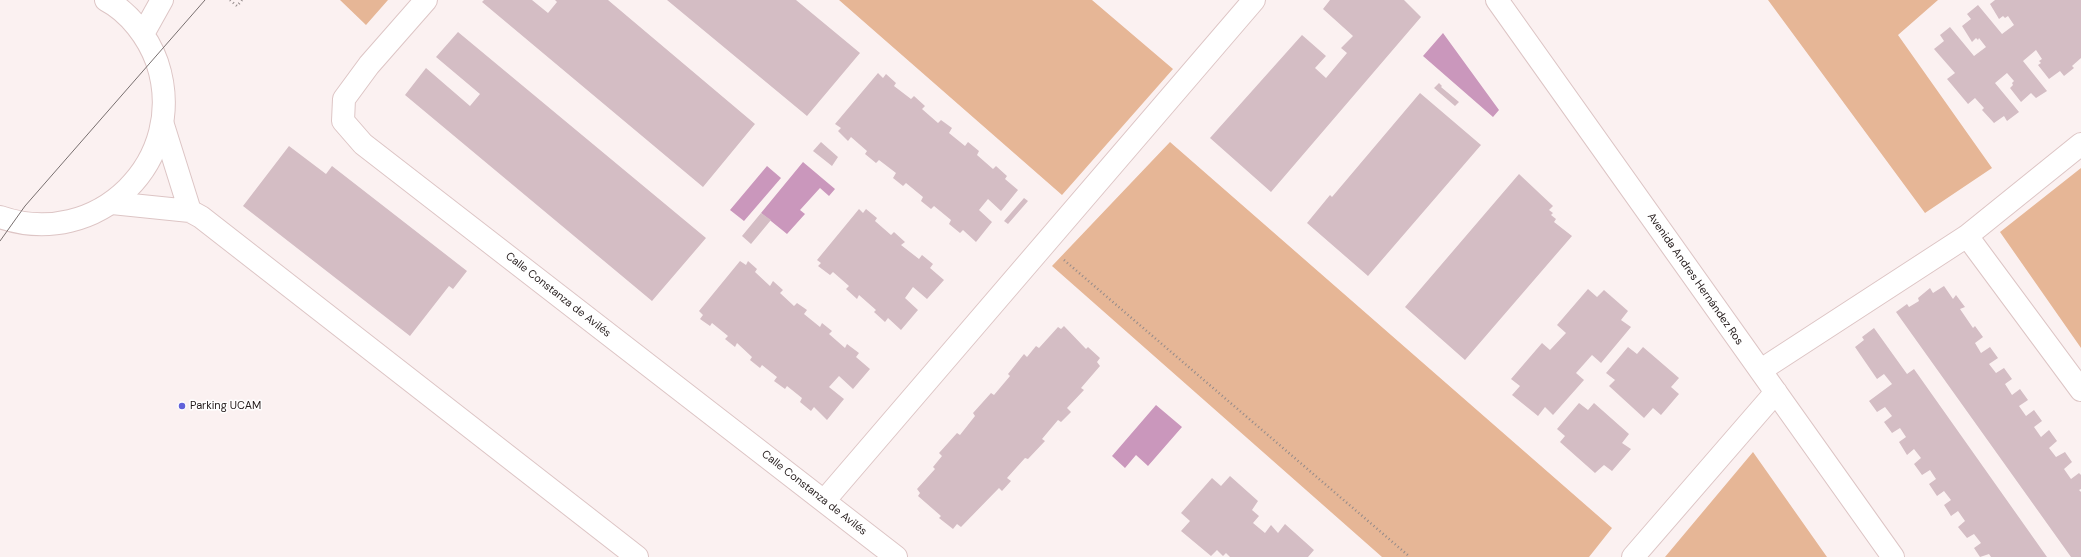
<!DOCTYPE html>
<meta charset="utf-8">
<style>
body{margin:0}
canvas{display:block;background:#fbf1f1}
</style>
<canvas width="2081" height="557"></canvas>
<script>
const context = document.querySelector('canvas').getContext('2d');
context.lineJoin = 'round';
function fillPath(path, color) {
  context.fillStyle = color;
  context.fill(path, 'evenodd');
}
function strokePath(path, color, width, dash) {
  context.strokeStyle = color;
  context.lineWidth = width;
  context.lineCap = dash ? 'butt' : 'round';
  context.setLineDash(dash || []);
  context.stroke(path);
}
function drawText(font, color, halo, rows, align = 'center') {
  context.font = font + ' "DM Sans",sans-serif';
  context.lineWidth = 3;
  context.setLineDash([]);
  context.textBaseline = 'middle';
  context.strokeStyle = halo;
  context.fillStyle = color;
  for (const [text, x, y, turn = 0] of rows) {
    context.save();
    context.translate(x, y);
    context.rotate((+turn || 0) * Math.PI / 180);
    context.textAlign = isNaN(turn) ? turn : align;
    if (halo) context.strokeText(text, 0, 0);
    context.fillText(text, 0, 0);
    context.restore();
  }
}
const green = new Path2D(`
 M 340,0 L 388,0 L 366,25 Z
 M 839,0 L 1092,0 L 1173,69 L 1062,195 Z
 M 1768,0 L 1938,0 L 1898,35 L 1992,168 L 1925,213 Z
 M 1170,142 L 1612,528 L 1589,557 L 1382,557 L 1052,266 Z
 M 2081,168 L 2081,348 L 2000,232 Z
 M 1753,452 L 1827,557 L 1665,557 Z`);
const water = new Path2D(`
 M 1443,33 L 1499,110 L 1493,117 L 1423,56 Z
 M 803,162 L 835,189 L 829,196 L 820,188 L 800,210 L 805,214 L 787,234 L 761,213 Z
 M 767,166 L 781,178 L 744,221 L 730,210 Z
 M 1156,405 L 1182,427 L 1148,466 L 1136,455 L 1125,468 L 1112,456 Z`);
const building = new Path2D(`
 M 484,0 L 532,0 L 548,13 L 557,2 L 555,0 L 608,0 L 755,124 L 703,187 L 482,2 Z
 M 667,0 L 796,0 L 860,53 L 807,116 Z
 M 1330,0 L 1404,0 L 1421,17 L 1271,192 L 1210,138 L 1302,35 L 1326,56 L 1315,68 L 1326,78 L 1347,53 L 1341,48 L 1353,36 L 1323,9 Z
 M 1995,0 L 2081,0 L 2081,58 L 2072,66 L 2074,68 L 2064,76 L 2060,71 L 2049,79 L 2038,65 L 2041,63 L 2039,61 L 2042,59 L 2036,50 L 2023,61 L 2047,91 L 2036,98 L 2031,93 L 2021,102 L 2010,88 L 2013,85 L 2012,83 L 2014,81 L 2007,73 L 1995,83 L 2019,112 L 2007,121 L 2004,116 L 1994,123 L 1982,110 L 1984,108 L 1975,98 L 1968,104 L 1947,79 L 1955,73 L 1934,49 L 1944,41 L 1940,35 L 1950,27 L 1974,56 L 1986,47 L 1979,38 L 1978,40 L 1976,38 L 1972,42 L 1962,26 L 1971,19 L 1967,14 L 1978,5 L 2002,34 L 2014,25 L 2008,16 L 2005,18 L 2003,16 L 1999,19 L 1990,4 Z
 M 458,32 L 706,238 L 652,301 L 405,95 L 426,68 L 470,106 L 480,94 L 436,57 Z
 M 878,73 L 883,78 L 886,74 L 896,83 L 894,86 L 911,99 L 914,96 L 925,106 L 922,109 L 938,123 L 941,120 L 952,128 L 949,133 L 965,146 L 968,142 L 979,151 L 977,155 L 993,169 L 996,166 L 1007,176 L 1005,179 L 1018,190 L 1001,211 L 988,199 L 979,210 L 992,222 L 976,242 L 963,230 L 960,233 L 949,224 L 951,220 L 934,206 L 931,209 L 921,201 L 923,197 L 906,183 L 903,186 L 893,178 L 896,173 L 879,160 L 876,163 L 865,154 L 867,151 L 851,137 L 848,141 L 838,131 L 841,128 L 835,124 Z
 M 1439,83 L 1442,86 L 1441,87 L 1459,102 L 1455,106 L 1434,88 Z
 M 1420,93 L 1481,145 L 1368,276 L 1307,223 L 1330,195 L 1332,197 Z
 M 821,142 L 838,157 L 832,166 L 813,151 Z
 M 289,146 L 326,174 L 332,166 L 467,271 L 453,289 L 449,286 L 410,336 L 243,206 Z
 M 1519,174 L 1553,206 L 1549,210 L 1553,213 L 1551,215 L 1556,219 L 1554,222 L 1572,236 L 1465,360 L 1405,307 Z
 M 1024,198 L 1028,201 L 1008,224 L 1004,221 Z
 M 859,209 L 863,213 L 866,209 L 877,218 L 875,221 L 891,235 L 894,232 L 905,242 L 901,245 L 919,259 L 922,255 L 933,264 L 930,268 L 944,280 L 927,299 L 913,287 L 905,298 L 918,310 L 901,330 L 888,318 L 885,322 L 874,312 L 876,310 L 859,295 L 857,299 L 846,289 L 849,286 L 833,272 L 830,275 L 818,266 L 821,263 L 817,260 Z
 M 761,213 L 771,220 L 751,244 L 742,236 Z
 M 740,261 L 746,265 L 748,261 L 757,269 L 755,272 L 770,286 L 773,281 L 783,290 L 780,293 L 794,306 L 797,303 L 807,310 L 804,314 L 820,327 L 822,323 L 832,331 L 829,334 L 845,348 L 847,344 L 859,353 L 856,357 L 870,369 L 853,389 L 839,376 L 829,387 L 844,399 L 827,420 L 814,407 L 811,411 L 800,402 L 802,398 L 787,386 L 785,389 L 774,381 L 777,377 L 762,365 L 760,368 L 750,360 L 752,357 L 737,343 L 735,347 L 725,339 L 728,336 L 712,323 L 710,326 L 700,319 L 703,315 L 699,311 Z
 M 1944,286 L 1953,299 L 1956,295 L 1965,307 L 1960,309 L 1973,328 L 1975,326 L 1983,337 L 1975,343 L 1981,353 L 1990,347 L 1998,358 L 1989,364 L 1996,373 L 2004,368 L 2012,379 L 2005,384 L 2012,395 L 2020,389 L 2028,400 L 2019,406 L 2026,416 L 2034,410 L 2042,421 L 2034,427 L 2041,437 L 2049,430 L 2057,441 L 2049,448 L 2056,457 L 2065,452 L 2072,462 L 2064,469 L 2071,479 L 2079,473 L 2081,475 L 2081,489 L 2079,490 L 2081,492 L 2081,557 L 2071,557 L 1896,312 L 1907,304 L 1909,307 L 1919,301 L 1918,298 L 1930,288 L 1933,293 Z
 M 1588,289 L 1597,297 L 1604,290 L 1628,311 L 1621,320 L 1631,327 L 1601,363 L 1592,355 L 1576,373 L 1584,380 L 1553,415 L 1545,407 L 1538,416 L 1512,395 L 1520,386 L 1511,379 L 1542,343 L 1550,350 L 1566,333 L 1557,325 Z
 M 1064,326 L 1086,349 L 1088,347 L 1100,358 L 1097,362 L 1100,366 L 1081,388 L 1084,390 L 1067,408 L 1071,412 L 1061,422 L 1058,420 L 1042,439 L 1045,441 L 1028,459 L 1025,458 L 1007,478 L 1011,481 L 1002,491 L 999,488 L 961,527 L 957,524 L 953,529 L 939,518 L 941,516 L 918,496 L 920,493 L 917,489 L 935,469 L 933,467 L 942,456 L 939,453 L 957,433 L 960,435 L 975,416 L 973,413 L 991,393 L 994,395 L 1010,376 L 1008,374 L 1024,354 L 1027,357 L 1036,346 L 1039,348 L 1058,327 L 1061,329 Z
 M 1874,328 L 1907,374 L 1914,369 L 2047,557 L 1991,557 L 1989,554 L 1980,557 L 1974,548 L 1981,543 L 1974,534 L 1967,538 L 1958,527 L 1965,521 L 1958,511 L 1951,516 L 1944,505 L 1951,500 L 1944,491 L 1937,496 L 1929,484 L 1936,479 L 1930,470 L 1922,475 L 1914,464 L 1921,458 L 1914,449 L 1907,455 L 1899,442 L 1906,437 L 1900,428 L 1892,433 L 1884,422 L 1892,416 L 1885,407 L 1877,412 L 1869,401 L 1892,384 L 1884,374 L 1877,379 L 1855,347 L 1864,340 L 1862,337 Z
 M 1628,347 L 1637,354 L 1643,347 L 1679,378 L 1671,387 L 1679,394 L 1661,415 L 1653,408 L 1644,418 L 1609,386 L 1615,380 L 1606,373 Z
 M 1579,403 L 1588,410 L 1594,403 L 1629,434 L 1622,443 L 1631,449 L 1612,471 L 1604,465 L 1595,473 L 1560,442 L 1565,436 L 1557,429 Z
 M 1230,476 L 1258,501 L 1252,510 L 1259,516 L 1253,523 L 1265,533 L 1271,525 L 1278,533 L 1285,524 L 1314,550 L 1308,557 L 1230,557 L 1226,553 L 1223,556 L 1217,550 L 1211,556 L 1181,531 L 1190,521 L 1181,513 L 1212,478 L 1221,486 Z`);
const path = new Path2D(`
 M 230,0 L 237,6 L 242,0
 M 1064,260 L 1410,557`);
const minor = new Path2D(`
 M 426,0 L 369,65 L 344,99 L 343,121 L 363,144 L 896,557
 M 1497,0 L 1893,557
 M 1967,236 L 2081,390
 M 1761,370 L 1967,236 L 2081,144
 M 824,501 L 1254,0
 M 1633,557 L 1776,392`);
const secondary = new Path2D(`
 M 163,125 L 190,211
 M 112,203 L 190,211 L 201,217 L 637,557`);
const primary = new Path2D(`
 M 143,34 L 162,0
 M 0,217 C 97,251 190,160 157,62 C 148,37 129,12 106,0`);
const tram = new Path2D(`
 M 0,241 L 25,206 L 205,0`);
const markers = [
 [182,406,4,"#6162da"]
];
const streetNames = [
 ["Avenida Andres Hernández Ros",1695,279,55],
 ["Calle Constanza de Avilés",558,295,38],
 ["Calle Constanza de Avilés",814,493,38]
];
const poiNames = [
 ["Parking UCAM",190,406]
];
fillPath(green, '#e6b696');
fillPath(water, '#ca97bc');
fillPath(building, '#d4bdc4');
strokePath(minor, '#ddc5c5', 24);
strokePath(secondary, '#ddc5c5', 24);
strokePath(primary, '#ddc5c5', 24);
strokePath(path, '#938a8a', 2.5, [1, 3]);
strokePath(minor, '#fff', 22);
strokePath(secondary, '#fff', 22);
strokePath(primary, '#fff', 22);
strokePath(tram, '#786f6f', 1);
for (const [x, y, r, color] of markers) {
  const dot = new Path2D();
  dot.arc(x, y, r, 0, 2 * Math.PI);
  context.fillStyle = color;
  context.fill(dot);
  strokePath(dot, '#fff', 1.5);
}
drawText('11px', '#231a1a', '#fff', streetNames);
drawText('11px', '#231a1a', '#fff', poiNames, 'left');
</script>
